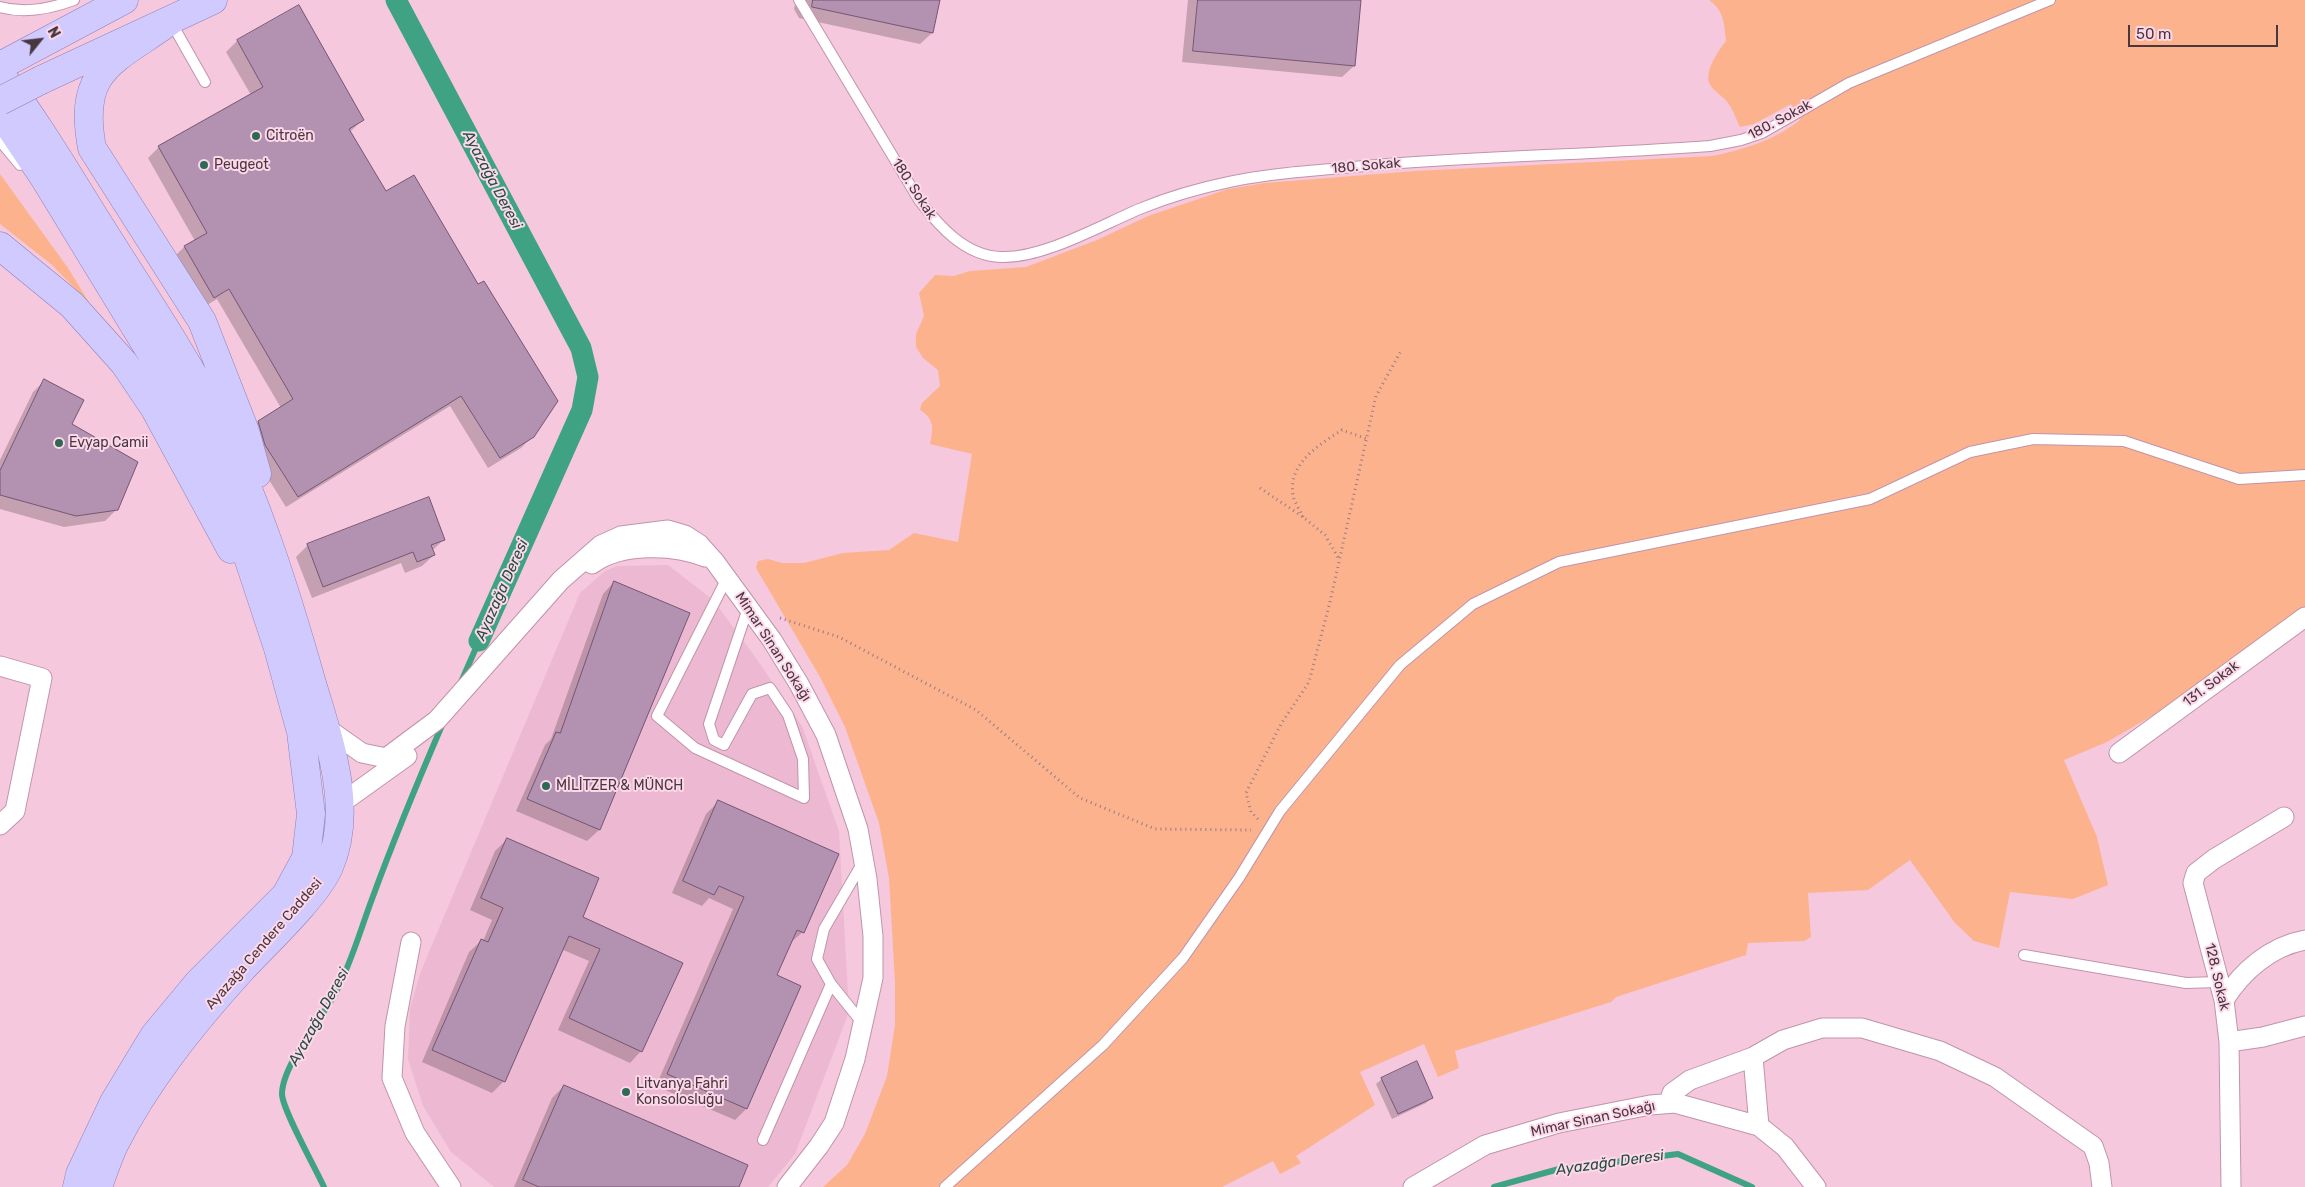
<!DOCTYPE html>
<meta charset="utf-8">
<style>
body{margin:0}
#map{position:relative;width:2305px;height:1187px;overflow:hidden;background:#f5c8dd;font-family:Rubik,sans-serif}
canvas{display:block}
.north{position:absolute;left:15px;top:15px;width:50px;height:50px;-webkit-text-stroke:4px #fdd8e9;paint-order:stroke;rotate:61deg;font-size:14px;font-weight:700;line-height:20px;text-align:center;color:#493740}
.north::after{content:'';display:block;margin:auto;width:18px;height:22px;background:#493740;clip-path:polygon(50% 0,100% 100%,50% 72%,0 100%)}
.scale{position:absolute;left:2128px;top:25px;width:150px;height:22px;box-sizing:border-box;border:2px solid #493740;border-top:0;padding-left:6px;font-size:15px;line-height:18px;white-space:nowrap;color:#493740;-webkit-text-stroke:4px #fdd8e9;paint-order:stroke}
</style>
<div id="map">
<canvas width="2305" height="1187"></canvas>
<div class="north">N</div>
<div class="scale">50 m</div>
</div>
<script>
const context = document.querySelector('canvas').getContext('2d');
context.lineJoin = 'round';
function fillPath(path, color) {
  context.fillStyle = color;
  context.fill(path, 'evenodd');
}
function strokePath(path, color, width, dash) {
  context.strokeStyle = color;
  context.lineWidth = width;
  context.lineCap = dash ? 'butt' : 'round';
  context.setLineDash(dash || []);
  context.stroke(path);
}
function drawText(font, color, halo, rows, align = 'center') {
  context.font = font + ' Rubik,sans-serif';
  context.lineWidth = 4;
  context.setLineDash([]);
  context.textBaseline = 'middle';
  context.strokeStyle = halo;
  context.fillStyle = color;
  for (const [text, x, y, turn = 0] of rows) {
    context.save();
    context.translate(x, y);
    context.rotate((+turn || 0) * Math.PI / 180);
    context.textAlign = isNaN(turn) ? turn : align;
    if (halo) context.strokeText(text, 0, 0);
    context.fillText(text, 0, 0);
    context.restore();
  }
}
const built = new Path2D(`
 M 668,565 L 713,600 L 756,658 L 802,726 L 839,831 L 849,1012 L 795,1154 L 768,1187 L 494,1187 L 451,1152 L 423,1106 L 408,1059 L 410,1008 L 421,971 L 580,593 L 605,571 L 617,566 Z`);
const green = new Path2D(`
 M 1709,0 L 2305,0 L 2305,609 L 2157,713 L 2107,742 L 2064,760 L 2097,837 L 2108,885 L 2073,899 L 2010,892 L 1999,948 L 1974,941 L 1955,923 L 1910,860 L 1868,890 L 1808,893 L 1811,937 L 1804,941 L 1748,943 L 1746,955 L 1616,997 L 1611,1002 L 1455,1051 L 1459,1068 L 1438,1077 L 1424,1044 L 1360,1072 L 1375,1105 L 1296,1156 L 1301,1163 L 1280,1174 L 1273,1161 L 1222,1187 L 823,1187 L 847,1165 L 865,1134 L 887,1076 L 895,1025 L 895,983 L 889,878 L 879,823 L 845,727 L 820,677 L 756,568 L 758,561 L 768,559 L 782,563 L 804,563 L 843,553 L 889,550 L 914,533 L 958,542 L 972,454 L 930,444 C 933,429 935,419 920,410 L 922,403 L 940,386 L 938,370 L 923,358 L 916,347 L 916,334 L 924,316 L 919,293 L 935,275 L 954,276 L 970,271 L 1026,267 L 1097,240 L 1148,216 L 1228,189 L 1265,183 L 1415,171 L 1712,156 C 1745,149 1773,141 1800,120 L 1791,104 L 1754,124 L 1740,127 C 1736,119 1733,109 1728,103 C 1723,96 1715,92 1711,86 C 1702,74 1718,51 1726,41 C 1724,24 1724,10 1709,0 Z
 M 0,174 L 68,268 L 90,304 L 52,265 L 0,224 Z`);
const shadow = new Path2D(`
 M 796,0 L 939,0 L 932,33 L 920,44 L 799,18 L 794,9 Z
 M 1188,0 L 1360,0 L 1354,66 L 1342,77 L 1182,62 Z
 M 237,41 L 362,120 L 350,132 L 533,436 L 521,448 L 488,468 L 450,406 L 286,507 L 254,456 L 247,433 L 258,422 L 281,408 L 217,299 L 202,308 L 173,258 L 184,247 L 195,241 L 148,158 L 159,147 L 251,95 L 226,52 Z
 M 45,380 L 117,509 L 105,521 L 64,527 L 0,509 L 0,460 L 33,392 Z
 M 428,499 L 444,539 L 432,551 L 434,555 L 422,566 L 405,573 L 401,563 L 312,598 L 296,557 L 307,546 Z
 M 614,582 L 688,614 L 599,830 L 587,841 L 516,811 L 545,745 L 551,739 L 603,594 Z
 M 718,802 L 803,932 L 790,943 L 776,976 L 800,986 L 746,1109 L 735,1120 L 656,1086 L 733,909 L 709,898 L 702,906 L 672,893 L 706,814 Z
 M 507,839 L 581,918 L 681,964 L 641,1051 L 630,1063 L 558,1030 L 589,961 L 561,949 L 504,1081 L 492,1093 L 422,1062 L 469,952 L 481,941 L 483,941 L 492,920 L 470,910 L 495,851 Z
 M 1382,1079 L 1432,1097 L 1426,1103 L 1392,1119 L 1376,1084 Z
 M 564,1086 L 737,1187 L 514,1187 L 552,1098 Z`);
const stream = new Path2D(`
 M 461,682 L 479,641
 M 324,1187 C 316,1169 282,1109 282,1094 C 282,1066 321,1019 335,994 C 351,964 360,931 372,899 C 394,839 418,781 443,723
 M 1494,1187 L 1559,1169 L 1678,1154 L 1752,1187`);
const canal = new Path2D(`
 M 396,0 L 581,348 L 588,377 L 582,410 L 479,641`);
const building = new Path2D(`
 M 813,0 L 940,0 L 933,33 L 812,7 Z
 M 1198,0 L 1361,0 L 1355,66 L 1193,51 Z
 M 299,5 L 364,120 L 349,129 L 386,191 L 414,175 L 478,284 L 484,281 L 558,401 L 534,437 L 500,458 L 461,396 L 298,497 L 265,445 L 258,421 L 293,399 L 229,289 L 214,298 L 184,246 L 207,233 L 158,146 L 263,87 L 237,40 Z
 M 44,379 L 84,400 L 72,424 L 138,462 L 118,510 L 76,516 L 0,495 L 0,471 Z
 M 429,497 L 445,540 L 431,545 L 435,555 L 417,562 L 413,552 L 323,587 L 307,544 Z
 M 614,581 L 690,613 L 600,830 L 527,799 L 556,732 L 560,733 Z
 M 718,800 L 839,854 L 804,933 L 797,930 L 777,975 L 801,986 L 747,1109 L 667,1074 L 744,897 L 719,886 L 714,895 L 683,881 Z
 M 507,838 L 599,878 L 583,917 L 683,963 L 642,1052 L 569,1018 L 600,949 L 569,936 L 505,1082 L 432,1050 L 481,939 L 488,942 L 503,908 L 481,898 Z
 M 1417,1061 L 1433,1098 L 1398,1114 L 1381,1078 Z
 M 564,1085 L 748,1165 L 739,1187 L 539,1187 L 523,1180 Z`);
const path = new Path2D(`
 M 1260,488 L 1303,517 L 1325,535 L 1339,559
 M 1303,517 C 1300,510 1294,502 1293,495 C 1288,463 1319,445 1342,430 L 1367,439
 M 780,618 L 839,637 L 976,710 L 1080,798 L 1155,829 L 1251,830
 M 1258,819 L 1251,812 L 1246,793 L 1281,724 L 1309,682 L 1330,602 L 1376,396 L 1402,349`);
const lane = new Path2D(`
 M 799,0 L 919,200 C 939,226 965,256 1001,257 C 1043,259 1103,224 1142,208 C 1169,197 1200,188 1229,182 C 1270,173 1312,171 1353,167 C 1472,156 1591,155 1710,146 L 1741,140 L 1762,133 L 1849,83 L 2050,0
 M 0,7 C 25,14 50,9 74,0
 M 171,22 L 205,82
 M 0,141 L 20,165
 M 727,578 L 657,716 L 695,748 L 804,798 L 803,759 L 788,715 L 770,688 L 752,694 L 724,745 L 714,740 L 709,724 L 748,608
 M 863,862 L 824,929 L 817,959 L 831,984 L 864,1025
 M 2024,955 L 2186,983 L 2219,982
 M 763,1140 L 831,984
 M 945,1187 L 1103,1045 L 1183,958 L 1239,878 L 1280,811 L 1400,665 L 1473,604 L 1559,562 L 1870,499 L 1970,452 L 2033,439 L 2124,441 L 2239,479 L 2305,475`);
const street = new Path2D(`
 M 592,564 C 620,543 674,544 705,557
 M 0,666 L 42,678 L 15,811 L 0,825
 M 325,727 L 362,753 L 386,758 L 437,720 L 561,580 L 601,545 L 621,536 L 668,530 L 685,535 L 699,544 L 715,562 L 772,640 L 799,684 L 826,735 L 858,829 L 867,879 L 873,936 L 873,978 L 855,1059 L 834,1123 L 819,1146 L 787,1187
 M 2119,753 L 2305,617
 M 340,804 L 407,756
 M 411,942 L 395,1026 L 392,1078 L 415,1133 L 451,1187
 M 2224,1000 C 2242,971 2271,946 2305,940
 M 2229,1042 L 2263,1037 L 2305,1026
 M 1753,1057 L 1759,1126
 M 1669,1103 L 1672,1093 L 1690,1080 L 1753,1057 L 1783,1040 L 1822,1028 L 1862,1028 L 1940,1051 L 1995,1077 L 2093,1146 L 2099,1163 L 2102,1187
 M 1413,1187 L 1485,1145 L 1559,1123 L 1650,1105 L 1675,1103 L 1759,1126 L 1785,1147 L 1816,1187
 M 2231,1187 L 2229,1042 L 2224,1000 L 2193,883 L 2196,873 L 2214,859 L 2284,817`);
const primary = new Path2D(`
 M 170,21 C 114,62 77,68 92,148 L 202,321 L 245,431 L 257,474
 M 0,66 L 124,0
 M 0,74 C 38,123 69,177 102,229 C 140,290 182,351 215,415 C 257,500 285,589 311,680 C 328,738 355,808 329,867 C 316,897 265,944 242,969 C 193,1023 146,1081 114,1145 C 108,1158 103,1173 98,1187
 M 41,80 L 213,0
 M 0,112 L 45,179 L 173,389 L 214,468 L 236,521 L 278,648 L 301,732 L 311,814 L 306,858 L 286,895 L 198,983 L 154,1036 L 114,1102 L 80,1174 L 77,1187
 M 0,246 L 72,305 L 124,363 L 155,409 L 231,549`);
const primaryBridge = new Path2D(`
 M 0,101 L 41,80`);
const markers = [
 [256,136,5,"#2d6a55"],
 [204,165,5,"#2d6a55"],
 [59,443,5,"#2d6a55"],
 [546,786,5,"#2d6a55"],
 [626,1092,5,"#2d6a55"]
];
const streetNames = [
 ["180. Sokak",1780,120,-28],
 ["180. Sokak",1366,166,-5],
 ["180. Sokak",914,189,57],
 ["Mimar Sinan Sokağı",773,647,57],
 ["131. Sokak",2211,684,-37],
 ["Ayazağa Cendere Caddesi",264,944,-49],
 ["128. Sokak",2217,977,77],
 ["Mimar Sinan Sokağı",1593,1119,-12]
];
const poiNames = [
 ["Citroën",266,136],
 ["Peugeot",214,165],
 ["Evyap Camii",69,443],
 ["MİLİTZER & MÜNCH",556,786],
 ["Litvanya Fahri",636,1084],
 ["Konsolosluğu",636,1100]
];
const waterNames = [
 ["Ayazağa Deresi",492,180,62],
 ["Ayazağa Deresi",502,590,-66],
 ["Ayazağa Deresi",319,1017,-61],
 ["Ayazağa Deresi",1610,1163,-8]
];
fillPath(built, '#edb9d2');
fillPath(green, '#fcb38d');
fillPath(shadow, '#0003');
strokePath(stream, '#3fa282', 6);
strokePath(canal, '#3fa282', 21);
fillPath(building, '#b391b1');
strokePath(building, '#755673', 1);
strokePath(lane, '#c094a9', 12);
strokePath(street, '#c094a9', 21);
strokePath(primary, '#8d80bc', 29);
strokePath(path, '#987a88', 3, [1, 4]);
strokePath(lane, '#fff', 10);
strokePath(street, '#fff', 19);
strokePath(primary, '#d0caff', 28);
strokePath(primaryBridge, '#8d80bc', 29, []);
strokePath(primaryBridge, '#d0caff', 28);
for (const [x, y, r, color] of markers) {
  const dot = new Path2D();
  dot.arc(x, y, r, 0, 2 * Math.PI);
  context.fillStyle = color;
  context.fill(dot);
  strokePath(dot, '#fdd8e9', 2);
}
drawText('14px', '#493740', '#fdd8e9', streetNames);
drawText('14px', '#493740', '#fdd8e9', poiNames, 'left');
drawText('italic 15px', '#244e40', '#fdd8e9', waterNames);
</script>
